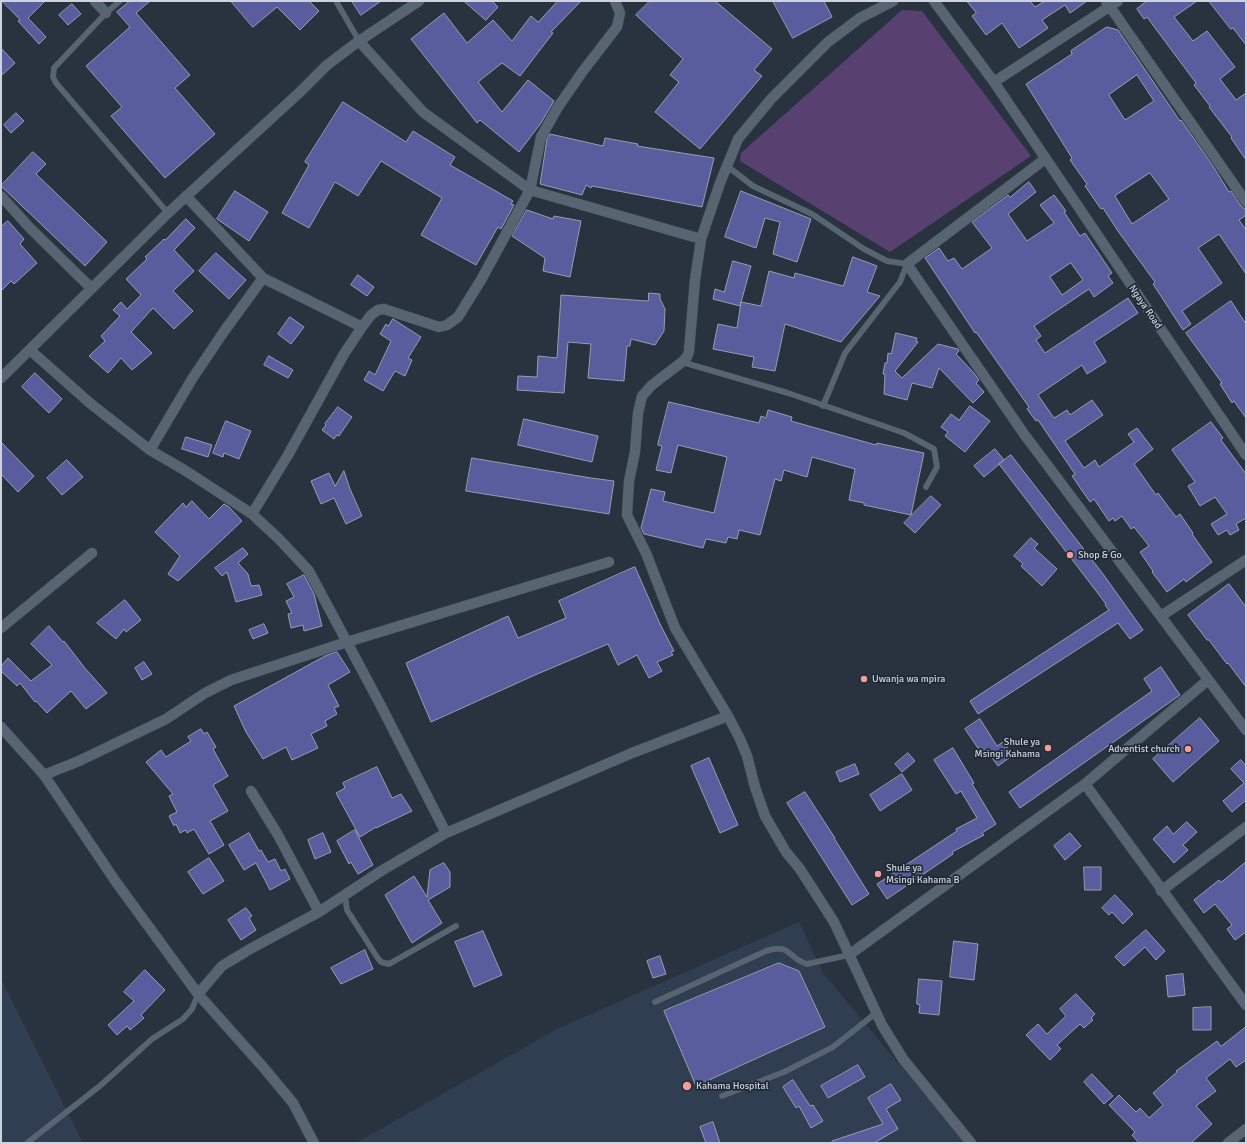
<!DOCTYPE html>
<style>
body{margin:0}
#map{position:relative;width:1247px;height:1144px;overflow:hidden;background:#293340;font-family:Signika,sans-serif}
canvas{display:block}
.frame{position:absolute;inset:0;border:2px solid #cdd3dc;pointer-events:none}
</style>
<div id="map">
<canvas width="1247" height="1144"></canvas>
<div class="frame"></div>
</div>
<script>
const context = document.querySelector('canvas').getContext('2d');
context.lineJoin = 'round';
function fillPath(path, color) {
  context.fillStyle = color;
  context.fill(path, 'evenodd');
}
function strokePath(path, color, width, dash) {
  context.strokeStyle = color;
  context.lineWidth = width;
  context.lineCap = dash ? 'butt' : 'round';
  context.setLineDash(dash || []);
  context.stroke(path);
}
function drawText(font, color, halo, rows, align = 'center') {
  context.font = font + ' Signika,sans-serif';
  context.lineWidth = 3.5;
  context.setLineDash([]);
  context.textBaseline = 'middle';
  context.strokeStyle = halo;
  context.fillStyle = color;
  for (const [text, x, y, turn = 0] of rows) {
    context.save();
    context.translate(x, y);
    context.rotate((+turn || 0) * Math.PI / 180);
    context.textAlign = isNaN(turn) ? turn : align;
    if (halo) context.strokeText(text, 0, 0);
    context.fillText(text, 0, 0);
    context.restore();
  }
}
const built = new Path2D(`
 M 799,922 L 823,973 L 965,1143 L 356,1143 L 557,1029 Z
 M 1,979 L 81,1139 L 82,1143 L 1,1143 Z`);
const green = new Path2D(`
 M 902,10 L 922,11 L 1031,156 L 890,252 L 740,161 L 741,153 Z`);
const building = new Path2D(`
 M 2,1 L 45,1 L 28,18 L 46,37 L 39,44 L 18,21 L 20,20 Z
 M 130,1 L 150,1 L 136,13 L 190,75 L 175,88 L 215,134 L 165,178 L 111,116 L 122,107 L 86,66 L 130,27 L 117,12 Z
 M 231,1 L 309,1 L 319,11 L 300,30 L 277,7 L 253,27 Z
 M 352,1 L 381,1 L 361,15 Z
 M 464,1 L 492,1 L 498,7 L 486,20 Z
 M 558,1 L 581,1 L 551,32 L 553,33 L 520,76 L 502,63 L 478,82 L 502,112 L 528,80 L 554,101 L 541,123 L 519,152 L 480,120 L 477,123 L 411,39 L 444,13 L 467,43 L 493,20 L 512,41 L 531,16 L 538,22 Z
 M 650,1 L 715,1 L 772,49 L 754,70 L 762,76 L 700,149 L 655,112 L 679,82 L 670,75 L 683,59 L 636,15 Z
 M 773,1 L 824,1 L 832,17 L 793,38 Z
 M 967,1 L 1030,1 L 1035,7 L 1045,1 L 1087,1 L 1070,13 L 1065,5 L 1042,20 L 1048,28 L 1019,48 L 1002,23 L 986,35 L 972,16 L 976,13 Z
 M 1147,1 L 1197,1 L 1174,17 L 1193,41 L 1207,31 L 1235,67 L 1220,79 L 1236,100 L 1246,93 L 1246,160 L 1231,138 L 1232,137 L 1209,107 L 1210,106 L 1194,85 L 1196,83 L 1147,17 L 1144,19 L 1137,9 Z
 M 1209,1 L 1246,1 L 1246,45 L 1233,28 L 1231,29 Z
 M 72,4 L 81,14 L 68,25 L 59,15 Z
 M 1107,27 L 1118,30 L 1180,121 L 1181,120 L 1213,166 L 1229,192 L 1231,191 L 1241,206 L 1246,210 L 1246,215 L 1239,220 L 1246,230 L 1246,274 L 1219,234 L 1198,248 L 1222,283 L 1182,311 L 1191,324 L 1183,330 L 1153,284 L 1155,282 L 1118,231 L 1103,208 L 1101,209 L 1085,186 L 1087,184 L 1070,160 L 1072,158 L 1026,84 L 1072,54 L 1071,51 ZM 1137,75 L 1154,101 L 1125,120 L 1109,95 ZM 1150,173 L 1169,199 L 1132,224 L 1115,196 Z
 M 1,48 L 15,63 L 1,76 Z
 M 343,102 L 406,142 L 413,131 L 455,157 L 450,165 L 513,201 L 511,204 L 514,205 L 501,229 L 498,227 L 476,265 L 421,235 L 442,198 L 381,161 L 358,196 L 335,182 L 309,228 L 282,213 L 309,165 L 305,162 Z
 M 16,113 L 24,121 L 11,133 L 4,125 Z
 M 550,134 L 603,146 L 605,138 L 638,144 L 637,146 L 714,158 L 702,207 L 592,186 L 591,188 L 586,185 L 582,195 L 540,184 L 547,139 Z
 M 33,152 L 46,164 L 36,174 L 107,242 L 85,266 L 1,186 Z
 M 1029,182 L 1036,192 L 1008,214 L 1027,241 L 1054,223 L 1040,205 L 1054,195 L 1066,211 L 1064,212 L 1080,236 L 1085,233 L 1112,273 L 1108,276 L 1113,283 L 1094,297 L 1089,289 L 1034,326 L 1041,336 L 1036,340 L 1045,353 L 1128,298 L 1138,313 L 1094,342 L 1106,362 L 1087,374 L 1082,365 L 1038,395 L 1054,418 L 1067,410 L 1070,415 L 1092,400 L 1103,415 L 1065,441 L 1084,468 L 1095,460 L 1099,467 L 1134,442 L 1128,434 L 1137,428 L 1153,449 L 1134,464 L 1156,495 L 1158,493 L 1176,517 L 1180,514 L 1193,533 L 1192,534 L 1212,562 L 1186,582 L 1184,579 L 1167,592 L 1152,572 L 1153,571 L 1140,552 L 1149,546 L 1134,527 L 1131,529 L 1122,516 L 1115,521 L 1113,518 L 1109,521 L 1094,499 L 1090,502 L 1072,476 L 1075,474 L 1038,420 L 1036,421 L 1027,409 L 1029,407 L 976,332 L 975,333 L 925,258 L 939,248 L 948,261 L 954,258 L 962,269 L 992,248 L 972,222 L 1008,195 L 1010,197 ZM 1071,263 L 1083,280 L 1062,295 L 1050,277 Z
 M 235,191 L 268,212 L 249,241 L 217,219 Z
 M 741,191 L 811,219 L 797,262 L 773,254 L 780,222 L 765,218 L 756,248 L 725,237 Z
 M 527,210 L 553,219 L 554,216 L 581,221 L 570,277 L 543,271 L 545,258 L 512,236 Z
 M 186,219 L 195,228 L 174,250 L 194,271 L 173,291 L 193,311 L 174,329 L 153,308 L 131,332 L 152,353 L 132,370 L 121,358 L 108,373 L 89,356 L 105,341 L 101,336 L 120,316 L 113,310 L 121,302 L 127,309 L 141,295 L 126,279 L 147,259 L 145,257 L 164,239 L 165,240 Z
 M 8,221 L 24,239 L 20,244 L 37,263 L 14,284 L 11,281 L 1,291 L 1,227 Z
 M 216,253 L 246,280 L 229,299 L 199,271 Z
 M 853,257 L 877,266 L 867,292 L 880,296 L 841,342 L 785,324 L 775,371 L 752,367 L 754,357 L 713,349 L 718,324 L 737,328 L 741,302 L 761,306 L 769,271 L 794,278 L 795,273 L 843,286 Z
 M 733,261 L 751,266 L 740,306 L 713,299 L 715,289 L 724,292 Z
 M 358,275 L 374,287 L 367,296 L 351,285 Z
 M 649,293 L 660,294 L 660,299 L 665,309 L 664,331 L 655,345 L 631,339 L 630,346 L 627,346 L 624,381 L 588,378 L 591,344 L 568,342 L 564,393 L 517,390 L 518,376 L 537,377 L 538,356 L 557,358 L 561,295 L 648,301 Z
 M 1231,301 L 1246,324 L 1246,418 L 1234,401 L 1232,403 L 1220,384 L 1222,383 L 1186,333 Z
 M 290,317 L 304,327 L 291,344 L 278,334 Z
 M 393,319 L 421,337 L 408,358 L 412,360 L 405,376 L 395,371 L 383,391 L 364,380 L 369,371 L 375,375 L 391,341 L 380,334 L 386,324 L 388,326 Z
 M 896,333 L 917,338 L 916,341 L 918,342 L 895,371 L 902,378 L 938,344 L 958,349 L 959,351 L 956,354 L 974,373 L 979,380 L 976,383 L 984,392 L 973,403 L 939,368 L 932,388 L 912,383 L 907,400 L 884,394 L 885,374 L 883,374 L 885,363 L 887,363 L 888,353 L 891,354 Z
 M 269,356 L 293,370 L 288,378 L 264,365 Z
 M 35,373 L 62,399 L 49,413 L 22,387 Z
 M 669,402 L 759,423 L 761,416 L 766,418 L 768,410 L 792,417 L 791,421 L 876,445 L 877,443 L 924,453 L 911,515 L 864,505 L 864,503 L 849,500 L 855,469 L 812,457 L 807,477 L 784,470 L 781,481 L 775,479 L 760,535 L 739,530 L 737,539 L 728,537 L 726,543 L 706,539 L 703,548 L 644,534 L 641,528 L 651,489 L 665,492 L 663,501 L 714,513 L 727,457 L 678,445 L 671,473 L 656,470 L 662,446 L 658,445 Z
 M 970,406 L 990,421 L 965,452 L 945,436 L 948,432 L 941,427 L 951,414 L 959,420 Z
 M 338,407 L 352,417 L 339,436 L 337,435 L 334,439 L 322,430 L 326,425 L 325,424 Z
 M 524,419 L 598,436 L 592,462 L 518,445 Z
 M 226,421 L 251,431 L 239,459 L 224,453 L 223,457 L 213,453 Z
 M 1211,422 L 1223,438 L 1221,440 L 1246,474 L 1246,518 L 1236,524 L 1239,530 L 1230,535 L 1227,530 L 1218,535 L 1211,524 L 1227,514 L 1215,497 L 1200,506 L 1188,486 L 1195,482 L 1172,450 Z
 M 186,437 L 212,445 L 208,457 L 182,449 Z
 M 1,442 L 34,476 L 18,492 L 1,474 Z
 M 995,449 L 1004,460 L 984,477 L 974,466 Z
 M 1011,455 L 1103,574 L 1143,630 L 1130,639 L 1118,623 L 978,714 L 970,701 L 1109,610 L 1105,605 L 1106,604 L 999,464 Z
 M 472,458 L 591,478 L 614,481 L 609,514 L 466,491 Z
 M 67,460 L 83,477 L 62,495 L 47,478 Z
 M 344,471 L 350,489 L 362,516 L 346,524 L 334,498 L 321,504 L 311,481 L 329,473 L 335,486 Z
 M 931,496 L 941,505 L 915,533 L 904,523 Z
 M 192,501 L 209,519 L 224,504 L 229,507 L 242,521 L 178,581 L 168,574 L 180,556 L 155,532 L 183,503 L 186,507 Z
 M 1031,538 L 1038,544 L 1034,548 L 1057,569 L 1042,586 L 1021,566 L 1023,564 L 1014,556 Z
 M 243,548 L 248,554 L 238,563 L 248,574 L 251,586 L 259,585 L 262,595 L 236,602 L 227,572 L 222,576 L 215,568 Z
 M 635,567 L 660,624 L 674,651 L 671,652 L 673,655 L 657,662 L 662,671 L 649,678 L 637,655 L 618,665 L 608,644 L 535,675 L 431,722 L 406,663 L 508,616 L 518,638 L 566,618 L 559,601 Z
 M 304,575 L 314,594 L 322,626 L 304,631 L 303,625 L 291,628 L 288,614 L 292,613 L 286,601 L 294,597 L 287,584 Z
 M 1229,584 L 1246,607 L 1246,687 L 1228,663 L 1227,664 L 1209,640 L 1207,640 L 1188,615 Z
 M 125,600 L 141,620 L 126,632 L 124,629 L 116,639 L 97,623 Z
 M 264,624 L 268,633 L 253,639 L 249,630 Z
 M 49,626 L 63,642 L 64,641 L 84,667 L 107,693 L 86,709 L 71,691 L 47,713 L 36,701 L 35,702 L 20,683 L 17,686 L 1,671 L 1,666 L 8,658 L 31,681 L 52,665 L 31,644 Z
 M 337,652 L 350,672 L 328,685 L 339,706 L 334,708 L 337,714 L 325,721 L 327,726 L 311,734 L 318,748 L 292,760 L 286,747 L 263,759 L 246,732 L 234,706 L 325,656 Z
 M 144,662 L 152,674 L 142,680 L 135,668 Z
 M 1161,667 L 1180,695 L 1020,808 L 1009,792 L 1152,691 L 1144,679 Z
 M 1200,718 L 1219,741 L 1173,782 L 1153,759 Z
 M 980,719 L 997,746 L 1003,742 L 1013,755 L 998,766 L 987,751 L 982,754 L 965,729 Z
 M 201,729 L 204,734 L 207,732 L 216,747 L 213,749 L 228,776 L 213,785 L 228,811 L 210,821 L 224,845 L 209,854 L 194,829 L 187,833 L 186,830 L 180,833 L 176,824 L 174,826 L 169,816 L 177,812 L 169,796 L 173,794 L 146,762 L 161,750 L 166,757 L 191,741 L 188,737 Z
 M 953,748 L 974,783 L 972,784 L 996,824 L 982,833 L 984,835 L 952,852 L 953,854 L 887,899 L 877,884 L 957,831 L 956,829 L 977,818 L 961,791 L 956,794 L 934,760 Z
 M 908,753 L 915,761 L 902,772 L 895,764 Z
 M 709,758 L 738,825 L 720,833 L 691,766 Z
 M 1241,760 L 1246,766 L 1246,800 L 1232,812 L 1223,801 L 1244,783 L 1231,769 Z
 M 855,764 L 859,774 L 840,782 L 836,772 Z
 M 377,767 L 392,798 L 401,794 L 412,811 L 376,828 L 376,827 L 360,837 L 336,793 L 345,788 L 343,783 Z
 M 902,774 L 912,790 L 880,811 L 870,795 Z
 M 805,792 L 835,838 L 834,838 L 869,894 L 852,905 L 787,803 Z
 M 1187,822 L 1197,832 L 1183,845 L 1188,850 L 1174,863 L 1153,839 L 1167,826 L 1173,834 Z
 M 355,830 L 373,865 L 358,874 L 351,862 L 349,864 L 337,841 Z
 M 249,833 L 259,851 L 261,850 L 268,862 L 275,859 L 281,871 L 285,869 L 290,879 L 270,890 L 256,863 L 244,870 L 229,845 Z
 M 323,833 L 331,852 L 315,859 L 308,840 Z
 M 1070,833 L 1081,846 L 1065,860 L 1054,846 Z
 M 209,858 L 224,881 L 203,894 L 188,872 Z
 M 1246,862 L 1246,932 L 1235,940 L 1227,929 L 1232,925 L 1215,904 L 1204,913 L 1194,900 L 1219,880 L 1221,882 Z
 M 444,863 L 450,872 L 450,887 L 428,900 L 442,923 L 412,943 L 385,895 L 414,876 L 427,897 L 430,870 Z
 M 1084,867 L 1101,867 L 1101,890 L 1085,890 Z
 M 1115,895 L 1133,914 L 1123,924 L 1112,912 L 1109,915 L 1102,908 Z
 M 246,908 L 252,916 L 249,918 L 256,930 L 241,940 L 228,920 Z
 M 1146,930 L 1165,951 L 1156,960 L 1145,947 L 1124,966 L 1115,957 Z
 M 483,931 L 502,975 L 474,987 L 455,942 Z
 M 954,941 L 978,944 L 974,980 L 950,977 Z
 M 365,950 L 373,969 L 341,984 L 331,968 Z
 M 660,956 L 666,974 L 653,978 L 647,961 Z
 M 779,963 L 799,971 L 825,1027 L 696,1086 L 664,1011 Z
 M 145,970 L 165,990 L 141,1015 L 144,1018 L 130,1030 L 127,1026 L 117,1035 L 108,1025 L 134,1001 L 124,992 Z
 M 1183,974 L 1185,995 L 1168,997 L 1166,976 Z
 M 919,979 L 942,981 L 939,1015 L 919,1013 L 920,1005 L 917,1004 Z
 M 1076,994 L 1095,1014 L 1091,1018 L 1093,1020 L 1084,1028 L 1080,1024 L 1057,1045 L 1061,1049 L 1050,1060 L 1026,1035 L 1038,1024 L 1047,1034 L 1066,1016 L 1060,1009 Z
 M 1211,1007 L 1211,1030 L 1193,1030 L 1193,1008 Z
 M 1246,1027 L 1246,1060 L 1236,1067 L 1230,1059 L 1206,1078 L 1216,1091 L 1196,1106 L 1212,1124 L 1191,1143 L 1139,1143 L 1132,1135 L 1135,1132 L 1109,1105 L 1119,1095 L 1136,1112 L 1140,1108 L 1149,1118 L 1163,1105 L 1153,1093 L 1177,1072 L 1176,1071 L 1217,1041 L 1221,1046 Z
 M 858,1065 L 865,1077 L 828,1098 L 821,1086 Z
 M 1092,1074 L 1113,1096 L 1104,1104 L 1084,1082 Z
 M 793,1080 L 810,1106 L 813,1105 L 823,1121 L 811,1128 L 799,1106 L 796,1108 L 783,1087 Z
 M 891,1084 L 901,1100 L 886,1109 L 898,1129 L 874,1143 L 832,1143 L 832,1141 L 883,1124 L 868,1098 Z
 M 713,1122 L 720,1143 L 706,1143 L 700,1127 Z`);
const lane = new Path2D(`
 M 120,1 L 106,13 L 54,68 L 53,77 L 56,83 L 168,213
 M 336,1 L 359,41
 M 727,166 L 753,186 L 812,214 L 864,249 L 887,261 L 907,264 L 900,282 L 845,353 L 823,406
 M 682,362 L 788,393 L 904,433 L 934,449 L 937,467 L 926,487
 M 345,895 L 347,910 L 377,957 L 381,962 L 389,964 L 456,926
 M 655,1002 L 766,951 C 792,943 787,958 807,964 L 849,955
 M 722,1096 L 784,1072 L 833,1047 L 876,1013
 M 27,1143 L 101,1085 L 152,1039 L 183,1019 L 192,1009 L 198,994`);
const street = new Path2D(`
 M 95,1 L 106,13
 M 893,1 L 860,18 L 828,42 L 771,99 L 738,139 L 720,183 L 701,239 L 695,280 L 689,351 L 687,357 L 682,362 L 652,385 L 642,396 L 638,413 L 635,452 L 629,481 L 627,515 L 646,553 L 675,628 L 728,716 L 740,739 L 747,756 L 755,787 L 765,816 L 786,852 L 800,869 L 834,922 L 882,1025 L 903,1059 L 971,1143
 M 1106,1 L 1246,202
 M 359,41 L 423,112 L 530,190 L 701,239
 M 994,82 L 1118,1
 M 1045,159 L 907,264 L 1024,434 L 1246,730
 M 1,196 L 30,228 L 91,288
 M 186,196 L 263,278
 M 30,350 L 91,404 L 150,450 L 186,471 L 252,514 L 279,539 L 309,571 L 380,704 L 446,833 L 632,753 L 728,716
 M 1,378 L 168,213 L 300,92 L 327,65 L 359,41 L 419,1
 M 150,450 L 192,379 L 225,330 L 263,278 L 362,327
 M 252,514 L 288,455 L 344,354 L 362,327 L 371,315 L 378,310 L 384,309 L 439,327 L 447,325 L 458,317 L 481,280 L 530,190 L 541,137 L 558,107 L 583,71 L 617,27 L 620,13 L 615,1
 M 1161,616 L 1246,560
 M 1,628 L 92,553
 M 1,727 L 44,775 L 116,882 L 198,994 L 264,1068 L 293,1103 L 314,1143
 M 44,775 L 79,761 L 166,719 L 205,693 L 231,680 L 347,642 L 609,562
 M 1085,784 L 1246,1005
 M 251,791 L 278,835 L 319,912
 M 1161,891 L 1246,827
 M 849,955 L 1085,784 L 1208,680
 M 198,994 L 222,966 L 250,949 L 319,912 L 381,871 L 446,833
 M 1228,1143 L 1246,1129`);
const secondary = new Path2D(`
 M 934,1 L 994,82 L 1246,455`);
const markers = [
 [1070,555,4,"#f59b99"],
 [864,679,4,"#f59b99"],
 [1048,748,4,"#f59b99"],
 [1188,749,4,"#f59b99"],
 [878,874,4,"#f59b99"],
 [687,1086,5,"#f59b99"]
];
const streetNames = [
 ["Ngaya Road",1145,307,56]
];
const poiNames = [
 ["Shop & Go",1078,555],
 ["Uwanja wa mpira",872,679],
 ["Shule ya",1040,742,"right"],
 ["Msingi Kahama",1040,754,"right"],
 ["Adventist church",1180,749,"right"],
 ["Shule ya",886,868],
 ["Msingi Kahama B",886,880],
 ["Kahama Hospital",696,1086]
];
fillPath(built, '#2f3e50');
fillPath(green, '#584071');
fillPath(building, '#595d9d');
strokePath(building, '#999cae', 1);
strokePath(lane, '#464f59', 6);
strokePath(street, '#464f59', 11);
strokePath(secondary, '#464f59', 11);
strokePath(lane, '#586472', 5.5);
strokePath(street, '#586472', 10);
strokePath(secondary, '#586472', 10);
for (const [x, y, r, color] of markers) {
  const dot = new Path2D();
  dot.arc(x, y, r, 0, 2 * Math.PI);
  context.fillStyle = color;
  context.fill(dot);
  strokePath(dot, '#1f2935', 1.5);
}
drawText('10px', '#cdd3dc', '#1f2935', streetNames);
drawText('10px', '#cdd3dc', '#1f2935', poiNames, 'left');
</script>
